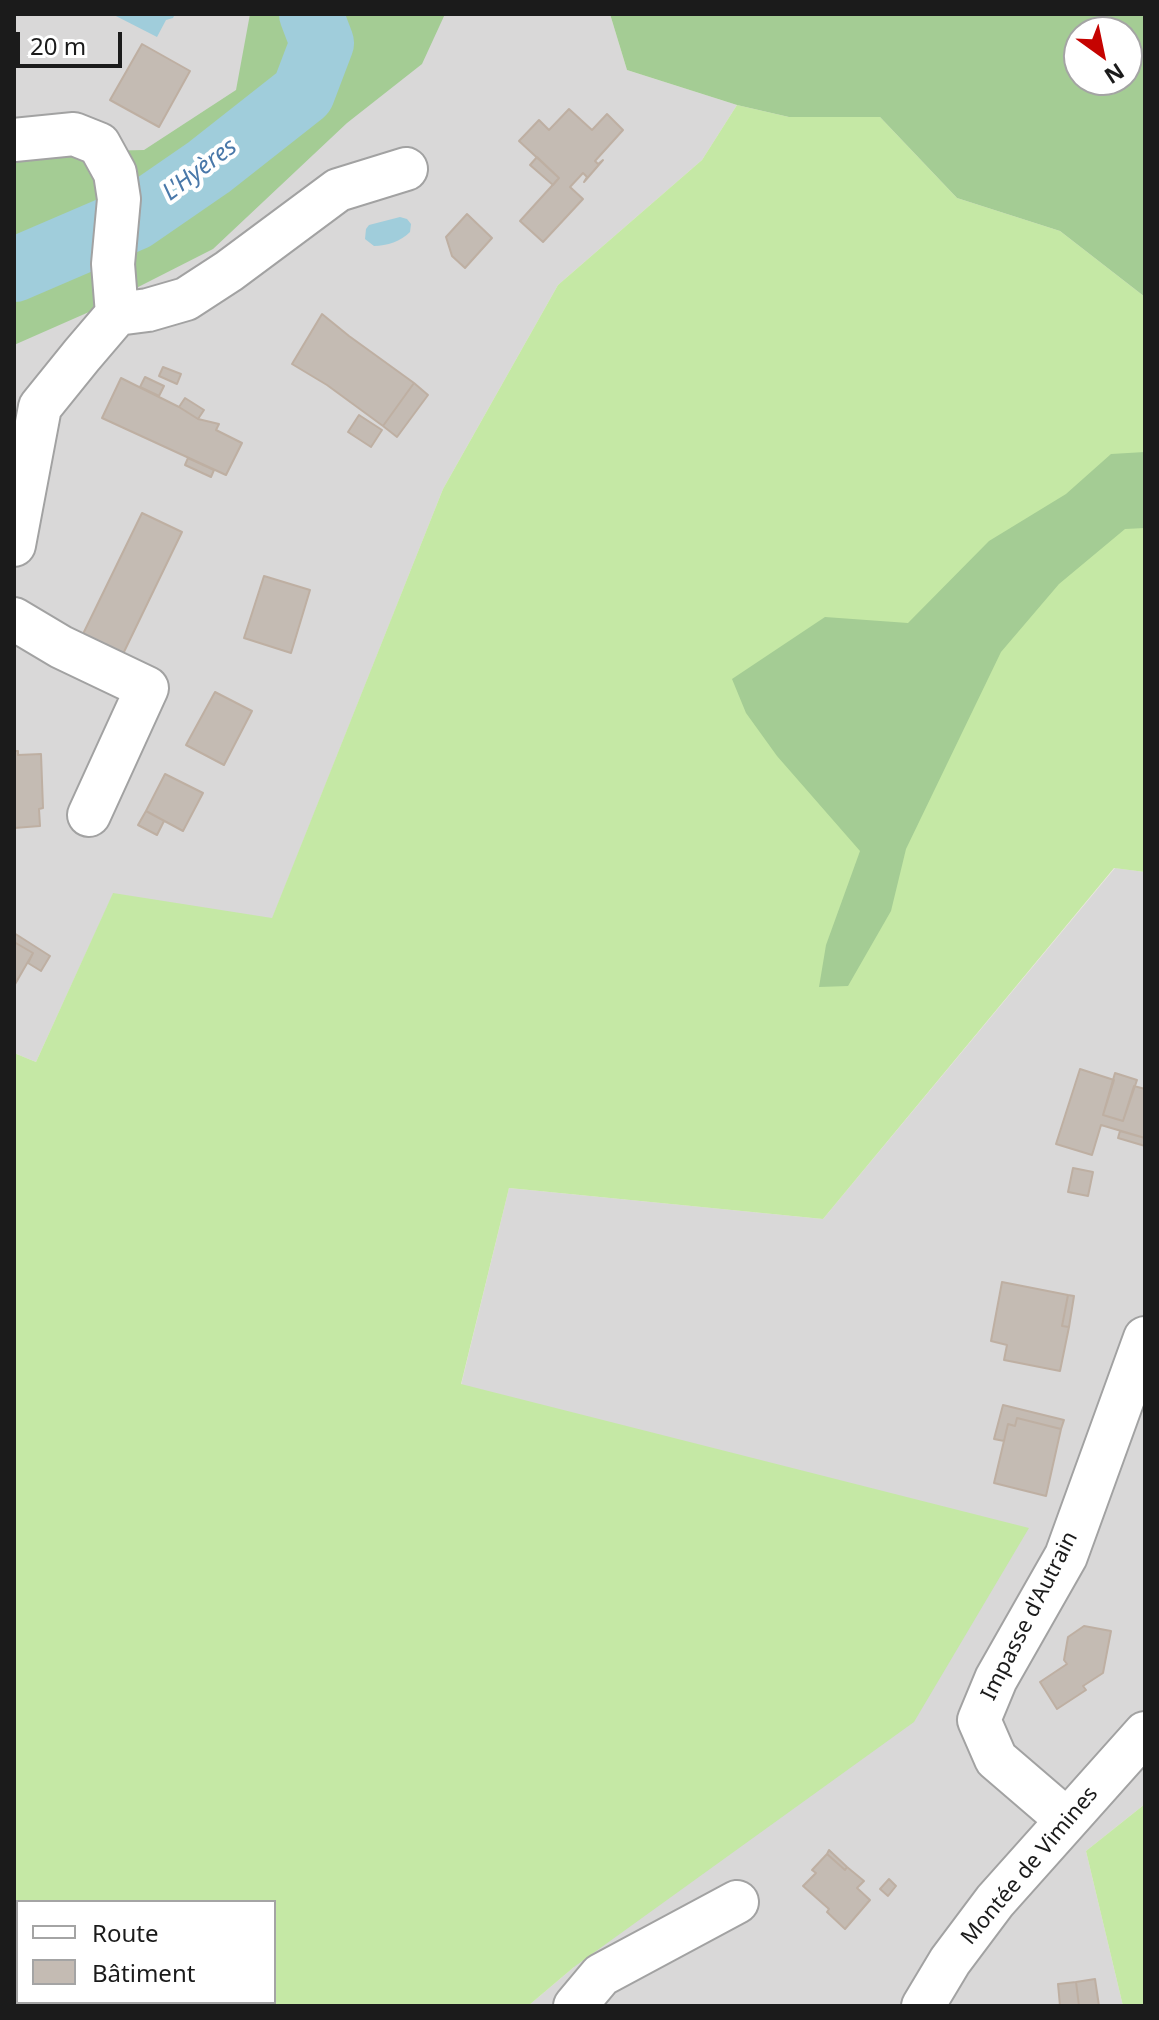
<!DOCTYPE html>
<meta charset="utf-8">
<style>
body{margin:0}
#map{position:relative;width:1159px;height:2020px;overflow:hidden;background:#ede8e0;font-family:"Noto Sans",sans-serif}
canvas{display:block}
.frame{position:absolute;inset:0;border:16px solid #1b1b1b;pointer-events:none}
.legend{position:absolute;left:16px;top:1900px;width:260px;height:104px;box-sizing:border-box;background:#fff;border:2px solid #a4a4a4;margin:0;padding:10px 14px;list-style:none;font-size:24px;color:#1b1b1b}
.legend li{display:flex;align-items:center;gap:16px;height:40px}
.legend b{width:40px;border:2px solid #a4a4a4}
.north{position:absolute;left:1063px;top:16px;width:80px;height:80px;box-sizing:border-box;background:#fff;border:2px solid #a4a4a4;border-radius:50%;rotate:147deg;font-size:22px;font-weight:700;line-height:32px;text-align:center;color:#1b1b1b}
.north::after{content:'';display:block;margin:auto;width:28px;height:36px;background:#c50301;clip-path:polygon(50% 0,100% 100%,50% 72%,0 100%)}
.scale{position:absolute;left:16px;top:32px;width:106px;height:36px;box-sizing:border-box;border:4px solid #1b1b1b;border-top:0;padding-left:10px;font-size:24px;line-height:28px;white-space:nowrap;color:#1b1b1b;-webkit-text-stroke:6px #fff;paint-order:stroke}
</style>
<div id="map">
<canvas width="1159" height="2020"></canvas>
<div class="frame"></div>
<ul class="legend">
<li><b style="height:10px;background:#fff"></b>Route</li>
<li><b style="height:22px;background:#c4bbb3"></b>Bâtiment</li>
</ul>
<div class="north">N</div>
<div class="scale">20 m</div>
</div>
<script>
const context = document.querySelector('canvas').getContext('2d');
context.lineJoin = 'round';
function fillPath(path, color) {
  context.fillStyle = color;
  context.fill(path, 'evenodd');
}
function strokePath(path, color, width, dash) {
  context.strokeStyle = color;
  context.lineWidth = width;
  context.lineCap = dash ? 'butt' : 'round';
  context.setLineDash(dash || []);
  context.stroke(path);
}
function drawText(font, color, halo, rows, align = 'center') {
  context.font = font + ' "Noto Sans",sans-serif';
  context.lineWidth = 8;
  context.setLineDash([]);
  context.textBaseline = 'middle';
  context.strokeStyle = halo;
  context.fillStyle = color;
  for (const [text, x, y, turn = 0] of rows) {
    context.save();
    context.translate(x, y);
    context.rotate((+turn || 0) * Math.PI / 180);
    context.textAlign = isNaN(turn) ? turn : align;
    if (halo) context.strokeText(text, 0, 0);
    context.fillText(text, 0, 0);
    context.restore();
  }
}
const residential = new Path2D(`
 M 14,14 L 610,14 L 627,70 L 737,105 L 702,160 L 558,285 L 443,489 L 272,919 L 113,894 L 36,1062 L 14,1053 Z
 M 1115,868 L 1145,872 L 1145,1804 L 1086,1851 L 1123,2006 L 528,2006 L 574,1967 L 461,1385 L 509,1188 L 823,1219 Z`);
const grass = new Path2D(`
 M 737,105 L 789,117 L 880,117 L 957,198 L 1060,231 L 1145,297 L 1145,872 L 1114,868 L 823,1219 L 509,1188 L 461,1384 L 1029,1528 L 914,1722 L 574,1967 L 528,2006 L 258,2006 L 257,2002 L 274,2002 L 274,1902 L 18,1902 L 18,2002 L 172,2002 L 169,2006 L 14,2006 L 14,1053 L 36,1062 L 113,893 L 272,918 L 443,489 L 558,285 L 702,160 Z
 M 1145,1804 L 1145,2006 L 1123,2006 L 1086,1851 Z`);
const forest = new Path2D(`
 M 250,14 L 445,14 L 422,64 L 347,123 L 213,249 L 89,312 L 14,345 L 14,153 L 144,150 L 236,90 Z
 M 610,14 L 1145,14 L 1145,297 L 1060,231 L 957,198 L 880,117 L 789,117 L 737,105 L 627,70 ZM 1079,32 L 1127,32 L 1127,80 L 1079,80 Z
 M 1145,452 L 1145,528 L 1125,529 L 1059,584 L 1001,652 L 906,849 L 891,911 L 848,986 L 819,987 L 826,945 L 860,851 L 777,756 L 746,713 L 732,679 L 825,617 L 908,623 L 989,541 L 1066,494 L 1111,454 Z`);
const water = new Path2D(`
 M 112,14 L 175,14 L 173,18 L 166,20 L 157,37 Z
 M 400,217 L 407,219 L 411,224 L 410,232 C 401,241 387,246 374,246 L 365,239 L 366,229 L 369,225 Z`);
const river = new Path2D(`
 M 14,270 L 135,218 L 209,167 L 303,93 L 322,43 L 311,14`);
const building = new Path2D(`
 M 142,44 L 190,71 L 159,127 L 110,100 Z
 M 569,109 L 592,130 L 607,114 L 623,130 L 595,161 L 598,164 L 603,160 L 584,182 L 587,177 L 583,173 L 570,187 L 583,199 L 543,242 L 520,221 L 559,178 L 519,141 L 539,120 L 549,130 Z
 M 537,157 L 559,178 L 553,185 L 530,165 Z
 M 467,214 L 492,238 L 465,268 L 452,256 L 446,237 Z
 M 322,314 L 349,336 L 414,383 L 383,426 L 327,385 L 292,364 Z
 M 163,367 L 181,374 L 177,384 L 159,376 Z
 M 145,377 L 164,386 L 159,396 L 140,387 Z
 M 121,378 L 179,407 L 198,419 L 219,424 L 216,430 L 242,443 L 226,475 L 102,418 Z
 M 414,383 L 428,395 L 397,437 L 383,426 Z
 M 185,398 L 204,410 L 198,419 L 179,407 Z
 M 359,415 L 382,430 L 371,447 L 348,432 Z
 M 188,458 L 214,470 L 211,477 L 185,465 Z
 M 142,513 L 182,532 L 122,656 L 82,636 Z
 M 264,576 L 310,590 L 291,653 L 244,638 Z
 M 215,692 L 252,711 L 224,765 L 186,745 Z
 M 14,751 L 18,751 L 18,755 L 41,754 L 43,808 L 39,809 L 40,826 L 14,828 Z
 M 165,774 L 203,793 L 183,831 L 146,811 Z
 M 146,811 L 164,821 L 157,835 L 138,825 Z
 M 14,933 L 50,956 L 41,971 L 28,963 L 33,953 L 14,942 Z
 M 14,942 L 33,953 L 14,986 Z
 M 1080,1069 L 1114,1080 L 1103,1115 L 1123,1121 L 1134,1086 L 1145,1089 L 1145,1138 L 1101,1125 L 1092,1155 L 1056,1144 Z
 M 1115,1073 L 1137,1080 L 1123,1121 L 1103,1115 Z
 M 1120,1131 L 1145,1138 L 1145,1146 L 1118,1138 Z
 M 1073,1168 L 1093,1172 L 1088,1196 L 1068,1192 Z
 M 1002,1282 L 1068,1295 L 1062,1326 L 1069,1327 L 1060,1371 L 1004,1360 L 1007,1345 L 991,1341 Z
 M 1068,1295 L 1074,1296 L 1069,1327 L 1062,1326 Z
 M 1003,1405 L 1064,1420 L 1061,1429 L 1017,1418 L 1015,1426 L 1008,1424 L 1004,1441 L 994,1439 Z
 M 1017,1418 L 1061,1429 L 1046,1496 L 994,1483 L 1008,1424 L 1015,1426 Z
 M 1084,1626 L 1111,1631 L 1103,1673 L 1083,1686 L 1086,1690 L 1057,1709 L 1040,1682 L 1067,1664 L 1064,1660 L 1068,1637 Z
 M 829,1850 L 847,1867 L 845,1870 L 827,1854 Z
 M 827,1854 L 845,1870 L 847,1867 L 864,1881 L 857,1888 L 870,1900 L 845,1929 L 827,1912 L 829,1909 L 803,1886 L 816,1873 L 812,1870 Z
 M 889,1879 L 896,1886 L 888,1896 L 880,1889 Z
 M 1095,1979 L 1099,2006 L 1079,2006 L 1076,1982 Z
 M 1076,1982 L 1079,2006 L 1060,2006 L 1058,1984 Z`);
const minor = new Path2D(`
 M 14,140 L 74,134 L 99,144 L 115,173 L 119,199 L 113,264 L 117,314 L 82,355 L 40,407 L 14,545
 M 117,314 L 148,310 L 186,299 L 229,271 L 338,190 L 406,169
 M 14,619 L 61,647 L 147,688 L 89,815
 M 1067,1820 L 996,1759 L 979,1720 L 996,1679 L 1066,1556 L 1145,1338
 M 575,2006 L 601,1975 L 737,1902
 M 923,2006 L 950,1961 L 995,1901 L 1145,1733`);
const streetNames = [
 ["Impasse d'Autrain",1030,1616,-63],
 ["Montée de Vimines",1030,1866,-50]
];
const waterNames = [
 ["L'Hyères",200,170,-37]
];
fillPath(residential, '#d9d8d8');
fillPath(grass, '#c5e8a5');
fillPath(forest, '#a4cc94');
fillPath(water, '#a0cddb');
strokePath(river, '#a0cddb', 64);
fillPath(building, '#c4bbb3');
strokePath(building, '#beafa2', 2);
strokePath(minor, '#a2a2a2', 46);
strokePath(minor, '#fff', 42);
drawText('22px', '#1b1b1b', '#fff', streetNames);
drawText('italic 24px', '#4978a9', '#fff', waterNames);
</script>
